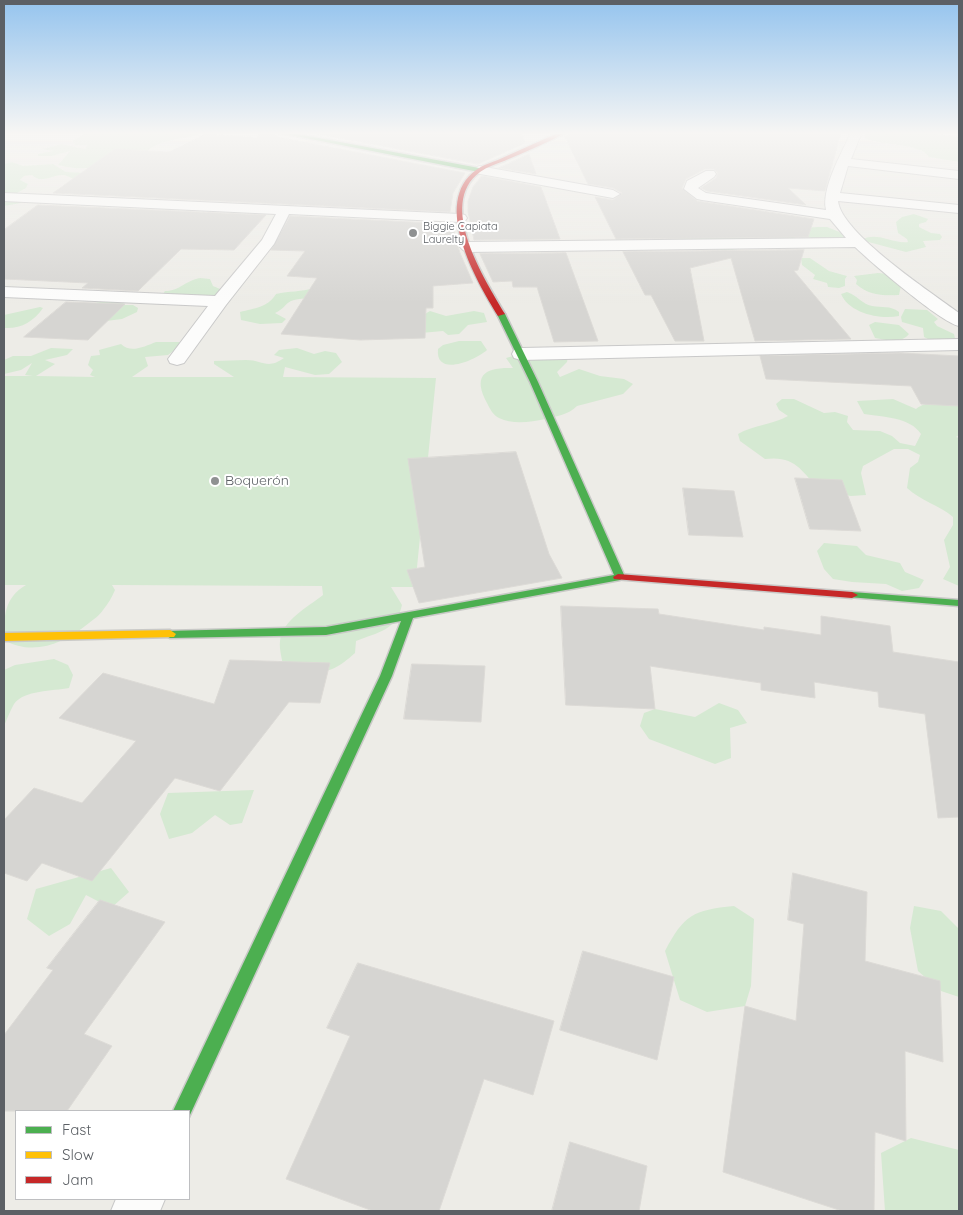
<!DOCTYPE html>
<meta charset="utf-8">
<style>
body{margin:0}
#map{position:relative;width:963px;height:1215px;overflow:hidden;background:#edece7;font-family:Quicksand,sans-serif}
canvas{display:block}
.frame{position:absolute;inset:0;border:5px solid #5c6065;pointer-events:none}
.legend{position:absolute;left:15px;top:1110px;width:175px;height:90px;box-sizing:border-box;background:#fff;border:1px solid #bebfc1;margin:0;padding:6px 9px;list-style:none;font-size:15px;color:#5c6065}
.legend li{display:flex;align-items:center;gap:10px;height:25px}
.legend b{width:25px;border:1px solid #bebfc1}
</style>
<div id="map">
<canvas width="963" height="1215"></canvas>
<div class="frame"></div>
<ul class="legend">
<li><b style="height:6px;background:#4caf50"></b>Fast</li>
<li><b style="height:6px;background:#ffc107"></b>Slow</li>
<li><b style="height:6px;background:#c62828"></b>Jam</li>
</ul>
</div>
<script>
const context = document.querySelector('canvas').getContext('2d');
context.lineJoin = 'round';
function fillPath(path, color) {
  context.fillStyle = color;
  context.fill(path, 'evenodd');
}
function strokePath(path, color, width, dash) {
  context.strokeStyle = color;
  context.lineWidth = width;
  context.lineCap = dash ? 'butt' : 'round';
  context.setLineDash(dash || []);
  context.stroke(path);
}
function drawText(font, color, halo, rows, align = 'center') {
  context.font = font + ' Quicksand,sans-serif';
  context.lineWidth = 4;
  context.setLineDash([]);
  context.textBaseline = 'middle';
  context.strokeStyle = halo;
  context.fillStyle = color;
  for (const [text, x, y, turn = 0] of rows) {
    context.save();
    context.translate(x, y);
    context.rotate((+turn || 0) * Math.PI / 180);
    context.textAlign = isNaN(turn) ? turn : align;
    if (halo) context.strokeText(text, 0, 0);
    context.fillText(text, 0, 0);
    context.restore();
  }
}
const green = new Path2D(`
 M 88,132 L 130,134 L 202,132 L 198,135 C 185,138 154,141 146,153 C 116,163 91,174 58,165 L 70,151 L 52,156 L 38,156 L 38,154 L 53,151 L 42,149 L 62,144 L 85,149 L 87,145 L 75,145 L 72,141 Z
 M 868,132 L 921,132 L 959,137 L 959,162 L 929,157 C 920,142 882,147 865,138 L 865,135 Z
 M 12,162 L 23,166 L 53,164 L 66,172 L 89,173 L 76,180 C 73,179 68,176 64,175 C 52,174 42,185 32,175 L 24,176 L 20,180 L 28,184 L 26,188 L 17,193 L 29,195 L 29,198 L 21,203 L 4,206 L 4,164 Z
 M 914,214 L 928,219 L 926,222 L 919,224 L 919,227 L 931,233 L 940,234 L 942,237 L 940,240 L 923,241 L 926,247 L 906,252 L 861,240 C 877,231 892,244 908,242 L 907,239 L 898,233 L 896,222 L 902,217 Z
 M 818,227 L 827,227 L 847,235 L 845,238 C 831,240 816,242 803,235 L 791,239 L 756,238 C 743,261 690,244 668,240 L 662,237 Z
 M 801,258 L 810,258 L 829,271 L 847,276 L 845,279 L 845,286 L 839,288 L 828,287 L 827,283 L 813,279 L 815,275 L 802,265 Z
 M 878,273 L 888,274 L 902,281 L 899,295 C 882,296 868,295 856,284 L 857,280 L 854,276 Z
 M 200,278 L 210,279 L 213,286 L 225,291 L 220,299 L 162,295 L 165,291 C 180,291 186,280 200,278 Z
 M 314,288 L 327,299 C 316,299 301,297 291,301 C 285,304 284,309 275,313 L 286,319 L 282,323 L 260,324 L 241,320 L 240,312 C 255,308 267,308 276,294 C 289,291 301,292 314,288 Z
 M 847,292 C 857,295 862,304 872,306 C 882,308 890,305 899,312 L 899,316 C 880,320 849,313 841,294 Z
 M 116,299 L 124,301 L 123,305 L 133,305 L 138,308 L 137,312 L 122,319 L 98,322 L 84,305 Z
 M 40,307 L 43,308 C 33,322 21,329 4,328 L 4,315 Z
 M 905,309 L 927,310 L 938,319 L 934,322 L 937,326 L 954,334 L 956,343 L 932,341 L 924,337 L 923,328 L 902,322 L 901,317 Z
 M 430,311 L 446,316 L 474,311 L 484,313 L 487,322 L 468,325 L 459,334 L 448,335 L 443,331 L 421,333 L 418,318 Z
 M 875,322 L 899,325 L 909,334 C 901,344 886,340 875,338 L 869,325 Z
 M 459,341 L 481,341 L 487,350 C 476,360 435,378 438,349 L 443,345 Z
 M 156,342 L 179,342 L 180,346 L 168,355 L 145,357 L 148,366 L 132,377 L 234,377 L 214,364 L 214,361 C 225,361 236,360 246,360 C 263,360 267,370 284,358 L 274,355 L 279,350 L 297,348 L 314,354 L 325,351 L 336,353 L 342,362 L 329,374 L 315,375 L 285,367 L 283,377 L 436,378 L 415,587 L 391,587 L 402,605 C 396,631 378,632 356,641 L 355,653 C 326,679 319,672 283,666 C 282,658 279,649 280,641 C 282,620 308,607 323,595 L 322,586 L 112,585 L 115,590 C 112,597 108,604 103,610 C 100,615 94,619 89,623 C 64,643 34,657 4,640 C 4,616 4,598 26,585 L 4,585 L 4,376 L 33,376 L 25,375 L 32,363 L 21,370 L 4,374 L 4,360 L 13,356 L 31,356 L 51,348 L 73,349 L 67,355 L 45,360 L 55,364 L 36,376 L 95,377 L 90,375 L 93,370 L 88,365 L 91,356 L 100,355 L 99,350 L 121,344 C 131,354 145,346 156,342 Z
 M 531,351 L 568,357 L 567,362 L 557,372 L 560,377 L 579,369 L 600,376 L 624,379 L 633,384 L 623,394 L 577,406 C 568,415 557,416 545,419 C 531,422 513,425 499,418 C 493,415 490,409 487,403 C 472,375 485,367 513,368 L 506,358 Z
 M 782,399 L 794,399 L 824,413 L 835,412 L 848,416 L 847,422 L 853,430 L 880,431 L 892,436 L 900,443 L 915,446 L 921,434 C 910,417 883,417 864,414 L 857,401 L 893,399 L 916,409 C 927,400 946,402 959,406 L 959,435 L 956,437 L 959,438 L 959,586 L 943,579 L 950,567 L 944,540 L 953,525 L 953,517 C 939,505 921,501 907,488 L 910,468 L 918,462 L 920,455 L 908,449 L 894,449 L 863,466 L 861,473 L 866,495 L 851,496 L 820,491 C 802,471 795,455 765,459 L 740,441 L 738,434 C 753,425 772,425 788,416 L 779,410 L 776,404 Z
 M 824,543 L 857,546 L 866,555 L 900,563 L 905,572 L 924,580 L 919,588 L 902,591 L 886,584 L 852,582 L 833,579 L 824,569 L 817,551 Z
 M 54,659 L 68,665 L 73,675 L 69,688 C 53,691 24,690 14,704 C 10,711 7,719 4,726 L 4,670 L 15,665 Z
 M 719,703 L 738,710 L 747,723 L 730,728 L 731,758 L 715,764 L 649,739 L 640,726 L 644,713 L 655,709 L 695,717 Z
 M 254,790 L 242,823 L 230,825 L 215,815 L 192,833 L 169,839 L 160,814 L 168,793 Z
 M 111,868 L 129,892 L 111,908 L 86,895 L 70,924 L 49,936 L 27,919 L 36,889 Z
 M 734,906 L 754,919 L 751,986 L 745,1006 L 707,1012 L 680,1000 L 665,951 C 684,915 693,910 734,906 Z
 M 914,906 L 941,911 L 959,929 L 959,997 L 941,991 L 918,971 L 910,928 Z
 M 911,1138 L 959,1150 L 959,1211 L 885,1211 L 881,1153 Z`);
const building = new Path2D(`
 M 258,132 L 270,132 L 277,137 L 465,173 L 453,193 L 450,212 L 53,193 L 115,149 L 169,152 L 206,134 L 258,138 Z
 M 309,132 L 521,132 L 525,143 L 478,164 Z
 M 572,132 L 841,132 L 825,191 L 788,188 L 806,205 L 707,191 L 701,188 L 716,178 L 718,173 L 714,169 L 705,169 L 686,179 L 682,188 L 697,201 L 814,219 L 808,237 L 616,239 L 595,197 L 613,200 L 622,193 L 613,188 L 588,184 L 565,137 Z
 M 529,154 L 536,174 L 499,168 Z
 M 482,176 L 541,187 L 560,239 L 474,240 L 468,212 L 468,201 L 473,187 Z
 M 38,205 L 266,215 L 234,250 L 181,249 L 138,291 L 82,288 L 88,283 L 4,279 L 4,230 Z
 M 290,216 L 452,224 L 460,253 L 473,283 L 433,286 L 433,308 L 426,308 L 425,338 L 360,340 L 281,334 L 317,278 L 287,276 L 305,251 L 271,250 Z
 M 804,250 L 798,270 L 794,271 L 851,339 L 755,341 L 731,258 L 690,268 L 704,341 L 675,341 L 651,295 L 645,295 L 623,252 Z
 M 566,253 L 598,341 L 554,342 L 537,287 L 513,287 L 512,281 L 493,282 L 480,254 Z
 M 66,302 L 125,304 L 88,340 L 24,337 Z
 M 901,353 L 959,356 L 959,406 L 921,404 L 911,386 L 766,379 L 760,356 Z
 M 516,452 L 549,554 L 562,578 L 419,603 L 407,570 L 425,567 L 408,459 Z
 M 795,478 L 842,480 L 861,531 L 810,529 Z
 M 683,488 L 734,491 L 743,537 L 689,535 Z
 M 561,606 L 658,609 L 659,614 L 764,630 L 764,627 L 821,635 L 821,616 L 890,626 L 893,652 L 959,662 L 959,817 L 938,818 L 925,714 L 879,707 L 878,692 L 814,682 L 815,698 L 761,690 L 761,683 L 650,666 L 655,709 L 566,705 Z
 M 230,660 L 330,663 L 320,703 L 289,702 L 220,791 L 175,778 L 92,881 L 42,863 L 27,881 L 4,873 L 4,820 L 34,788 L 82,803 L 136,741 L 59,718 L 103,673 L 214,704 Z
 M 412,664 L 485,666 L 481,722 L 404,719 Z
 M 793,873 L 867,892 L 865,961 L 940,981 L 943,1062 L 905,1051 L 906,1141 L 875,1132 L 874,1211 L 842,1211 L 723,1172 L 745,1006 L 796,1021 L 804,924 L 788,920 Z
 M 100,900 L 165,922 L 84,1034 L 112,1046 L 67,1111 L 4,1111 L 4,1035 L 53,970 L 47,968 Z
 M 583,951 L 674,977 L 657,1060 L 560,1030 Z
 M 358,963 L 554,1021 L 533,1095 L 484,1079 L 439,1211 L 373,1211 L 286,1179 L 350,1036 L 327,1028 Z
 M 570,1142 L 647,1166 L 639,1211 L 552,1211 Z`);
const street = new Path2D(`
 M 851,132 L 862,132 L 851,159 L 959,171 L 959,179 L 848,166 L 840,193 L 959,205 L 959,213 L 838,201 C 841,233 932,293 959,313 L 959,326 C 940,322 872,263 855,247 L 468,252 L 463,250 L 460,247 L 463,244 L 468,242 L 846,238 L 830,219 L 702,200 L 697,199 L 684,189 L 687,181 L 706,171 L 714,171 L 716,174 L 714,177 L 698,188 L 706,193 L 826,210 C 821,188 842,153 851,132 Z
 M 479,166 L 613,190 L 620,194 L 613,198 L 475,173 L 473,170 Z
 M 4,193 L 460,214 L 465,215 L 467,218 L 465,221 L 460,222 L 289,214 L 274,244 L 226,305 L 184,363 L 177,365 L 170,363 L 168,359 L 208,306 L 4,297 L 4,287 L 215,296 L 262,240 L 276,214 L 4,201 Z
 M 959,339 L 959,350 L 521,360 L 514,358 L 512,354 L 514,350 L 521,348 Z
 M 116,1199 L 165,1199 L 160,1211 L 111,1211 Z`);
const fast = new Path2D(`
 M 287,132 L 479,168 L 482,170 L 479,172 L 275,132 Z
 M 498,312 L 505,314 L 538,382 L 625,577 L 620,580 L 413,618 L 392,676 L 189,1117 L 189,1111 L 173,1111 L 380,676 L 401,621 L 326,635 L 170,638 L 164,634 L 166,631 L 326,627 L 614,575 L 530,382 L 497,314 Z
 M 852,592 L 959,600 L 959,606 L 848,597 L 846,595 L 848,593 Z`);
const slow = new Path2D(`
 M 170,630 L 176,634 L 174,637 L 4,641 L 4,633 Z`);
const jam = new Path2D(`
 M 560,132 L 567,132 C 547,143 525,152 504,161 C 496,164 487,167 480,172 C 436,204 485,280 505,314 L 498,316 C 476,280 431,203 476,170 C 483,165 493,162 500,159 C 520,150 540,141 560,132 Z
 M 618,574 L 852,592 L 858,595 L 852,598 L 614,579 L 613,577 Z`);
const markers = [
 [413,233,5,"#8f9192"],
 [215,481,5,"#8f9192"]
];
const farPoinames = [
 ["Biggie Capiata",423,227],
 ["Laurelty",423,240]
];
const poiNames = [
 ["Boquerón",225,481]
];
fillPath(green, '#d5e9d2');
fillPath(building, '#d6d5d2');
strokePath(building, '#dcdad6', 1);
strokePath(street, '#c9c9c9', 2);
strokePath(fast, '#c9c9c7', 3);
strokePath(slow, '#c9c9c7', 3);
strokePath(jam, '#c9c9c7', 3);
fillPath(street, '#fcfcfb');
fillPath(fast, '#4caf50');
fillPath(slow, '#ffc107');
fillPath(jam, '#c62828');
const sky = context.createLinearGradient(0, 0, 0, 303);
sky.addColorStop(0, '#95c4ee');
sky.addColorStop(0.44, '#f7f6f4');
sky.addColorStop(1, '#f7f6f400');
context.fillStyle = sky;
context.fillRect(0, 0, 963, 303);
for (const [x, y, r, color] of markers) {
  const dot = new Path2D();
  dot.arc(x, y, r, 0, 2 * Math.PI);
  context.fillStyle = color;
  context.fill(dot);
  strokePath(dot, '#fff', 2);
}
drawText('11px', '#5c6065', '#fff', farPoinames, 'left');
drawText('14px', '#5c6065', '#fff', poiNames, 'left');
</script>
